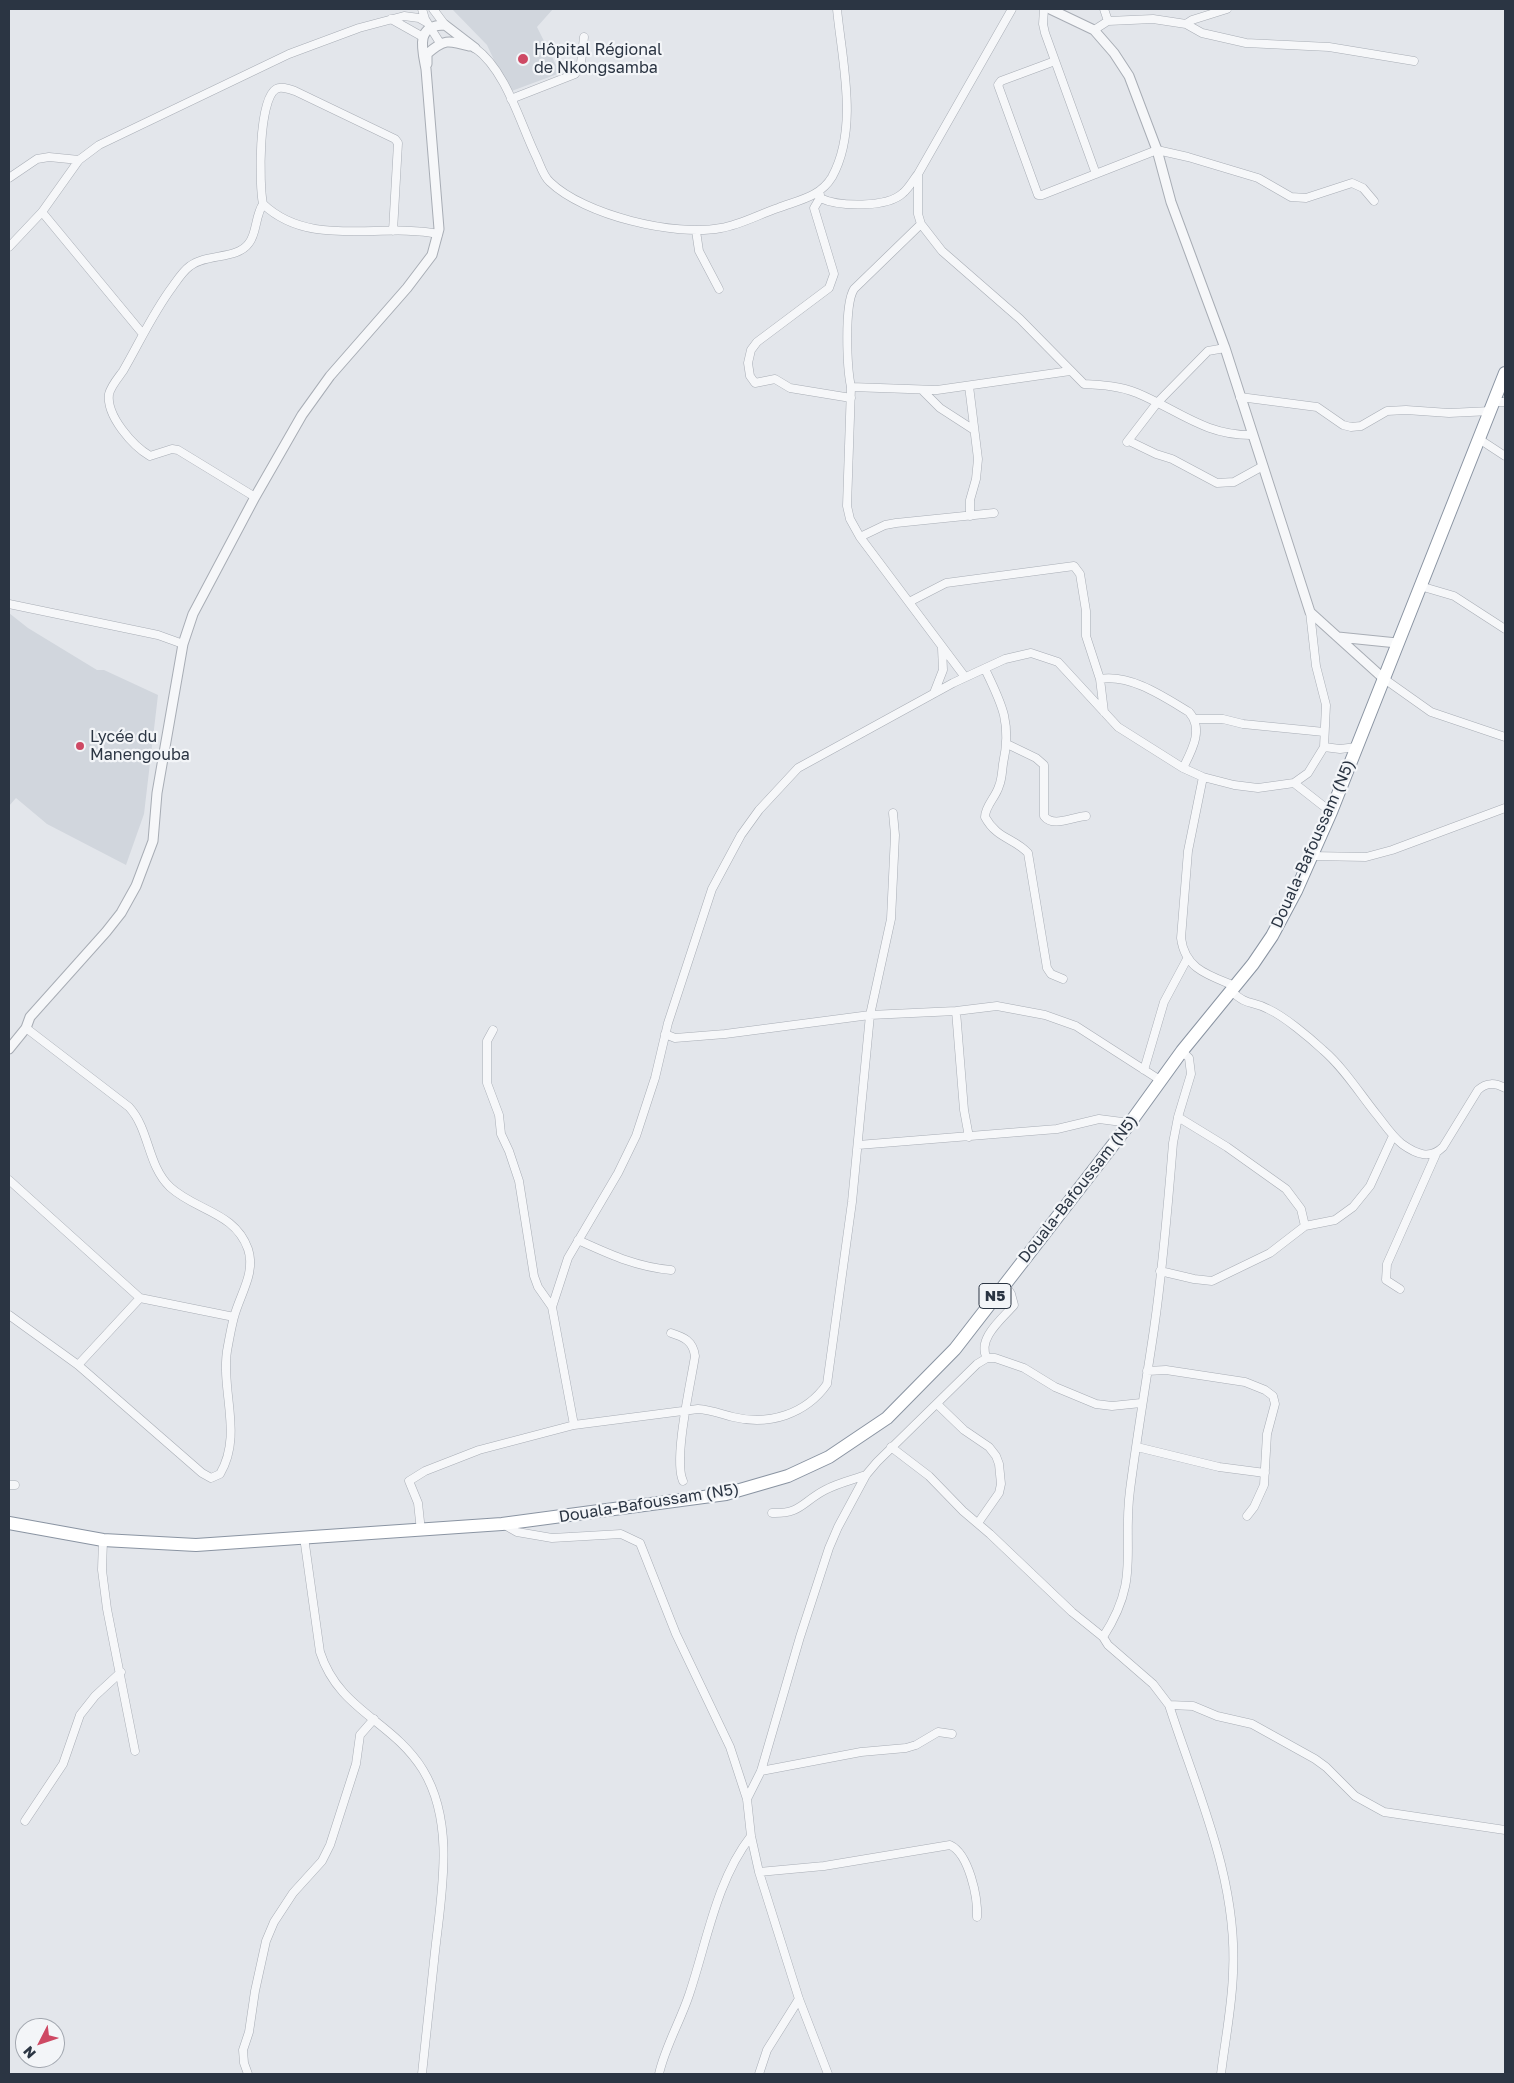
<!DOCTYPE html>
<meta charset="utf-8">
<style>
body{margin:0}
#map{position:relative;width:1514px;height:2083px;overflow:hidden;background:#e3e6eb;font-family:"Golos Text",sans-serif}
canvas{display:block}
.frame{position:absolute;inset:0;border:10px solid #2b3543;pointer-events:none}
.north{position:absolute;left:15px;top:2018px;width:50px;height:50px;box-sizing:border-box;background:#f3f5f8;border:1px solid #a3a8b0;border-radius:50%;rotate:229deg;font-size:14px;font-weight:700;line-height:20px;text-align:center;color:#2b3543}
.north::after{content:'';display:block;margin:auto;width:18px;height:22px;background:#ce4964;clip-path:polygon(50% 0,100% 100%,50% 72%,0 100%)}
</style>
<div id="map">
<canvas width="1514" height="2083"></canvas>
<div class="frame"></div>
<div class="north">N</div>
</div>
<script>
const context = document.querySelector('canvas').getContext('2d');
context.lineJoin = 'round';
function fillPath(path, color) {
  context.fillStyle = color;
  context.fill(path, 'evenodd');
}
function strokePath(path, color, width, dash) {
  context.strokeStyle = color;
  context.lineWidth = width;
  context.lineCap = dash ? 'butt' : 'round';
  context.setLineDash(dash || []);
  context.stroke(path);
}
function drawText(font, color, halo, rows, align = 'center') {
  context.font = font + ' "Golos Text",sans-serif';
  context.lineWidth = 4.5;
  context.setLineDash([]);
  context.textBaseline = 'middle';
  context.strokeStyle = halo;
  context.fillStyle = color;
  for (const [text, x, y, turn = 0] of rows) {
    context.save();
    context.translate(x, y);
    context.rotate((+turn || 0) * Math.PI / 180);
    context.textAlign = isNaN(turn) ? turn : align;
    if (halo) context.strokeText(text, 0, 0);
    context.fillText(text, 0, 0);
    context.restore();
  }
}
const built = new Path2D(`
 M 452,9 L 553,9 L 537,27 L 560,73 L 509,92 L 487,45 Z
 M 9,613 L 28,628 L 97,670 L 104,670 L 158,695 L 144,814 L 126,865 L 47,824 L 16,798 L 9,806 Z`);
const minor = new Path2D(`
 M 422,9 L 425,19 L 440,43
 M 433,9 L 445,25
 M 1012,9 L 918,174 L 918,214 L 921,224 L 942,251 L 1020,319 L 1084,384 C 1102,385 1120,386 1137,393 C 1178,410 1205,436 1253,435
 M 1044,9 L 1043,24 L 1045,33 L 1096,174
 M 1104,9 L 1108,21
 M 391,19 L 423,37
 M 1186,24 L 1192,20 L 1227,9
 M 1094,30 L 1108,21 L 1153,19 L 1186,24 L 1202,33 L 1246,43 L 1329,47 L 1414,61
 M 475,48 C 506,70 520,123 536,156 C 540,164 543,176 550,182 C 584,215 675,237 721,228 C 740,225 760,214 778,208 C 799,200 820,197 832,177 C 859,128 842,61 837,9
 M 1055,61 L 1001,81 L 998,85 L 1038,195 L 1042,195 L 1157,150 L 1188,157 L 1258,178 L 1291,197 L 1306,198 L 1352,183 L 1363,188 L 1374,201
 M 513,102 L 511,99 L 575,74 L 581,63 L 584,37
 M 9,178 L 37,159 L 49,157 L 79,160
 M 820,195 L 820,198 C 839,207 887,208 903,193 C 909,188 913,180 918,174
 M 820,198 L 814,208 L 834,274 L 829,288 L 757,342 L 751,350 L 748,363 L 750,376 L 755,383 L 775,379 L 790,388 L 851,398
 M 42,212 L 142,333
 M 921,224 L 854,289 C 844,305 847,368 851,387 L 937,390 L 1070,371
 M 393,231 L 398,143 L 395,139 L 295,91 C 289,89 281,86 276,89 C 258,100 259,185 263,204 C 310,249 381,222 438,234
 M 696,231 L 699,251 L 719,289
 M 9,247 L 42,212 L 79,160 L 99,145 L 289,54 L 359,28 L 404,16 L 419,18 L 426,22
 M 969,386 L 978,459 L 976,479 L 970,500 L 970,516
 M 851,387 L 847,506 L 850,519 L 860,537 L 965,677
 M 923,391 L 940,408 L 974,430
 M 1240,397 L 1317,407 L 1343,425 L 1351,427 L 1361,426 L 1387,411 L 1406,410 L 1449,413 L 1491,411
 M 1494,402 L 1505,402
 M 1479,439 L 1505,456
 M 1129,441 L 1156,454 L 1172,459 L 1217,483 L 1234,482 L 1263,466
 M 1127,442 L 1157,403 L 1208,351 L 1225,348
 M 255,497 L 178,450 L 172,449 L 150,456 C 133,446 106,416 109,394 C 111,386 118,378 123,371 C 140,342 152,314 173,286 C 178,279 183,271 190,266 C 207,253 237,260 249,243 C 257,233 255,216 263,204
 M 860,537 L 885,525 L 896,523 L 994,513
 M 1420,586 L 1454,596 L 1505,629
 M 909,602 L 946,583 L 1074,566 L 1080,574 L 1086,611 L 1086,636 L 1100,679 L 1104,712
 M 9,604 L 158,635 L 183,644
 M 985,669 C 1002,704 1012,723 1003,764 C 1002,771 1002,779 999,786 C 996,797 985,806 985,817 C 997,839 1014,838 1028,853 L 1047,968 L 1051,974 L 1063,979
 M 1383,678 L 1431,712 L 1505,737
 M 1100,679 C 1131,674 1164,697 1189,712 C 1204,729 1192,750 1183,768
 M 934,693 L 943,670 L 942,648
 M 1195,719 L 1223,719 L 1243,724 L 1324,732
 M 1007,744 L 1036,758 L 1044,765 L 1044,816 C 1053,828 1072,817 1086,816
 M 1324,747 L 1340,749 L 1357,747
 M 1203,777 L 1188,851 L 1181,938 C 1185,969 1208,975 1235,986
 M 1294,783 L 1331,812
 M 1311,856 L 1366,857 L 1392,850 L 1505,808
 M 1231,991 C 1249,1007 1250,1000 1268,1009 C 1284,1016 1310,1038 1323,1050 C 1344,1068 1360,1094 1377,1115 C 1385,1125 1392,1136 1402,1144 C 1416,1154 1430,1160 1443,1147 L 1478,1090 C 1487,1082 1495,1083 1505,1088
 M 956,1011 L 964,1110 L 969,1137
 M 493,1030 L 487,1041 L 487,1083 L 499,1115 L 501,1134 L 509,1151 L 519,1181 L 534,1276 L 538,1287 L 552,1307 L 574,1425
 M 665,1034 L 675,1038 L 725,1034 L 870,1015 L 956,1011 L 997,1006 L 1045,1015 L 1076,1026 L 1160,1080
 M 1182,1051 L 1189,1058 L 1191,1074 L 1178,1117 L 1173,1143 C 1168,1205 1163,1267 1154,1329 C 1146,1383 1137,1436 1130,1490 C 1122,1550 1141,1579 1103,1637 L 1108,1645 L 1153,1684 L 1169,1705 C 1197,1792 1238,1879 1233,1973 C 1232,2006 1225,2041 1221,2074
 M 1144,1070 L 1164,1002 L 1187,959
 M 1178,1117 L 1227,1147 L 1286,1189 L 1301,1209 L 1305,1226
 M 858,1145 L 1057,1129 L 1099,1119 L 1130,1123
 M 9,1180 L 140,1298 L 234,1317
 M 578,1240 C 609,1254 636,1267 671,1270
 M 1160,1271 L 1194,1279 L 1212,1281 L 1270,1253 L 1305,1226 L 1335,1220 L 1353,1207 L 1370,1186 L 1393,1136
 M 1400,1289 L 1386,1280 L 1387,1264 L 1436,1154
 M 552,1307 L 568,1258 L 618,1173 L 636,1136 L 655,1078 L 668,1023 L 712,889 L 741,835 L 759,810 L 798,768 L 953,683 L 1005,659 L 1031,653 L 1058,662 L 1118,727 L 1183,768 L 1203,777 L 1234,785 L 1258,788 L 1294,783 L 1308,773 L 1324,747 L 1326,705 L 1316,666 L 1310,612
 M 9,1315 L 78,1365 L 202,1473 L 211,1478 L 220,1474 C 243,1435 221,1392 227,1351 C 229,1340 231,1328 234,1317 C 240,1294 256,1273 248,1249 C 235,1212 196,1211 170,1187 C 147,1165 150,1130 129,1107 L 26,1028
 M 671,1333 C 684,1337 693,1341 695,1356 C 691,1382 673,1460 683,1481
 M 987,1358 C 976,1339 1003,1318 1014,1305 L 1011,1294 L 1004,1283
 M 78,1365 L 140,1298
 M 1147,1371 L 1166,1370 L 1245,1382 L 1265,1390 L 1273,1396 L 1275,1404 L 1267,1434 L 1264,1485 L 1254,1507 L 1247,1516
 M 937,1404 L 964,1430 L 989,1447 L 996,1456 L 999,1464 L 1001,1484 L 999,1493 L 978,1523
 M 891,1447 L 929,1476 L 963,1511 L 990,1534 L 1072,1612 L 1103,1637
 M 1137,1447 L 1219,1467 L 1265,1473
 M 9,1485 L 15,1485
 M 772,1513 C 801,1514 802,1502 825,1490 C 838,1483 852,1480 866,1475
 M 503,1524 L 517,1532 L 552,1538 L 621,1534 L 640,1543 L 676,1634 L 730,1747 L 747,1799 L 751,1836 L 759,1872 L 799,1999 L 828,2074
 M 421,1531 L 418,1503 L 409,1481 L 425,1471 L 479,1450 L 574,1425 L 698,1409 C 711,1410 721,1414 733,1417 C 769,1426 806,1414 827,1384 L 852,1202 L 870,1015 L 891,919 L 895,835 L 893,813
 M 304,1537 L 320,1652 C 339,1711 392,1720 423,1770 C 457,1826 440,1900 434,1961 C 430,1998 426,2036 422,2074
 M 103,1540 L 102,1570 L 107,1609 L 135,1751
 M 1169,1705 L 1193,1706 L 1217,1716 L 1252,1724 L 1315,1759 L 1326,1767 L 1355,1796 L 1384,1812 L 1505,1830
 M 761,1771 L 861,1752 L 906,1748 L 916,1745 L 938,1732 L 952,1734
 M 747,1799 L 761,1771 L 800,1637 L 829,1548 L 838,1527 L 866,1475 L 877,1462 L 977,1364 L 987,1358 L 995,1358 L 1024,1368 L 1055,1387 L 1096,1404 L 1112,1406 L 1141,1403
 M 25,1821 L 63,1764 L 80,1715 L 95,1696 L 121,1672
 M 759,1872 L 824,1866 L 950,1845 C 969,1854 978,1897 977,1917
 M 248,2074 L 244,2063 L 243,2050 L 249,2032 L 255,1991 L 266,1941 L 274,1922 L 293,1893 L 322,1861 L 330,1845 L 356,1764 L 360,1735 L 374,1719
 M 659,2074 C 665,2047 680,2022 689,1995 C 707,1942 716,1881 751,1836
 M 759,2074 L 767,2050 L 799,1999`);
const tertiary = new Path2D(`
 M 1050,9 L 1094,30 L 1114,53 L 1129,76 L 1157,150 L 1171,202 L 1225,348 L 1310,612 L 1383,678
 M 427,64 L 427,54 C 444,39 448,40 469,46
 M 1338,637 L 1397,643
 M 9,1049 L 26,1028 L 30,1017 L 106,932 L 121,913 L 136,886 L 153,841 L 157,793 L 183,644 L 193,614 L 255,497 L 302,415 L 330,376 L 407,288 L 432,255 L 439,229 L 426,69 C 422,49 415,25 445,25 L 475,48`);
const trunk = new Path2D(`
 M 9,1523 L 103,1540 L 196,1545 L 502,1524 L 726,1494 L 788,1476 L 829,1457 L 887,1418 L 955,1349 L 1130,1123 L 1182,1051 L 1253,964 L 1272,936 L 1296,891 L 1331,812 L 1505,373`);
const markers = [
 [523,59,6,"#ce4964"],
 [80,746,5,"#ce4964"]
];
const shields = [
 [995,1296,32]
];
const shieldNames = [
 ["N5",995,1296]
];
const poiNames = [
 ["Hôpital Régional",534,50],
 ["de Nkongsamba",534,68],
 ["Lycée du",90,737],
 ["Manengouba",90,755]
];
const streetNames = [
 ["Douala-Bafoussam (N5)",1313,844,-66],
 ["Douala-Bafoussam (N5)",1078,1189,-52],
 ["Douala-Bafoussam (N5)",649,1503,-9]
];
fillPath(built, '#d1d6dd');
strokePath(minor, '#a8adb5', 9);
strokePath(tertiary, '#a8adb5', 11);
strokePath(trunk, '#8a94a2', 14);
strokePath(minor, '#f6f7f9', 8);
strokePath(tertiary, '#f6f7f9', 9);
strokePath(trunk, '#fff', 12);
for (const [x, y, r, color] of markers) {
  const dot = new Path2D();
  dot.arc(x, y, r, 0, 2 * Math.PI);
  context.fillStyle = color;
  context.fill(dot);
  strokePath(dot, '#f3f5f8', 2);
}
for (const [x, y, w] of shields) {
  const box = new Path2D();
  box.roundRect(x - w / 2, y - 12.5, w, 25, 4);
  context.fillStyle = '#f3f5f8';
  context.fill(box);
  strokePath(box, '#2b3543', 1);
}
drawText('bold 15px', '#2b3543', null, shieldNames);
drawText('16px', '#2b3543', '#f3f5f8', poiNames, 'left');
drawText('16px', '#2b3543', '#f3f5f8', streetNames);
</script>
